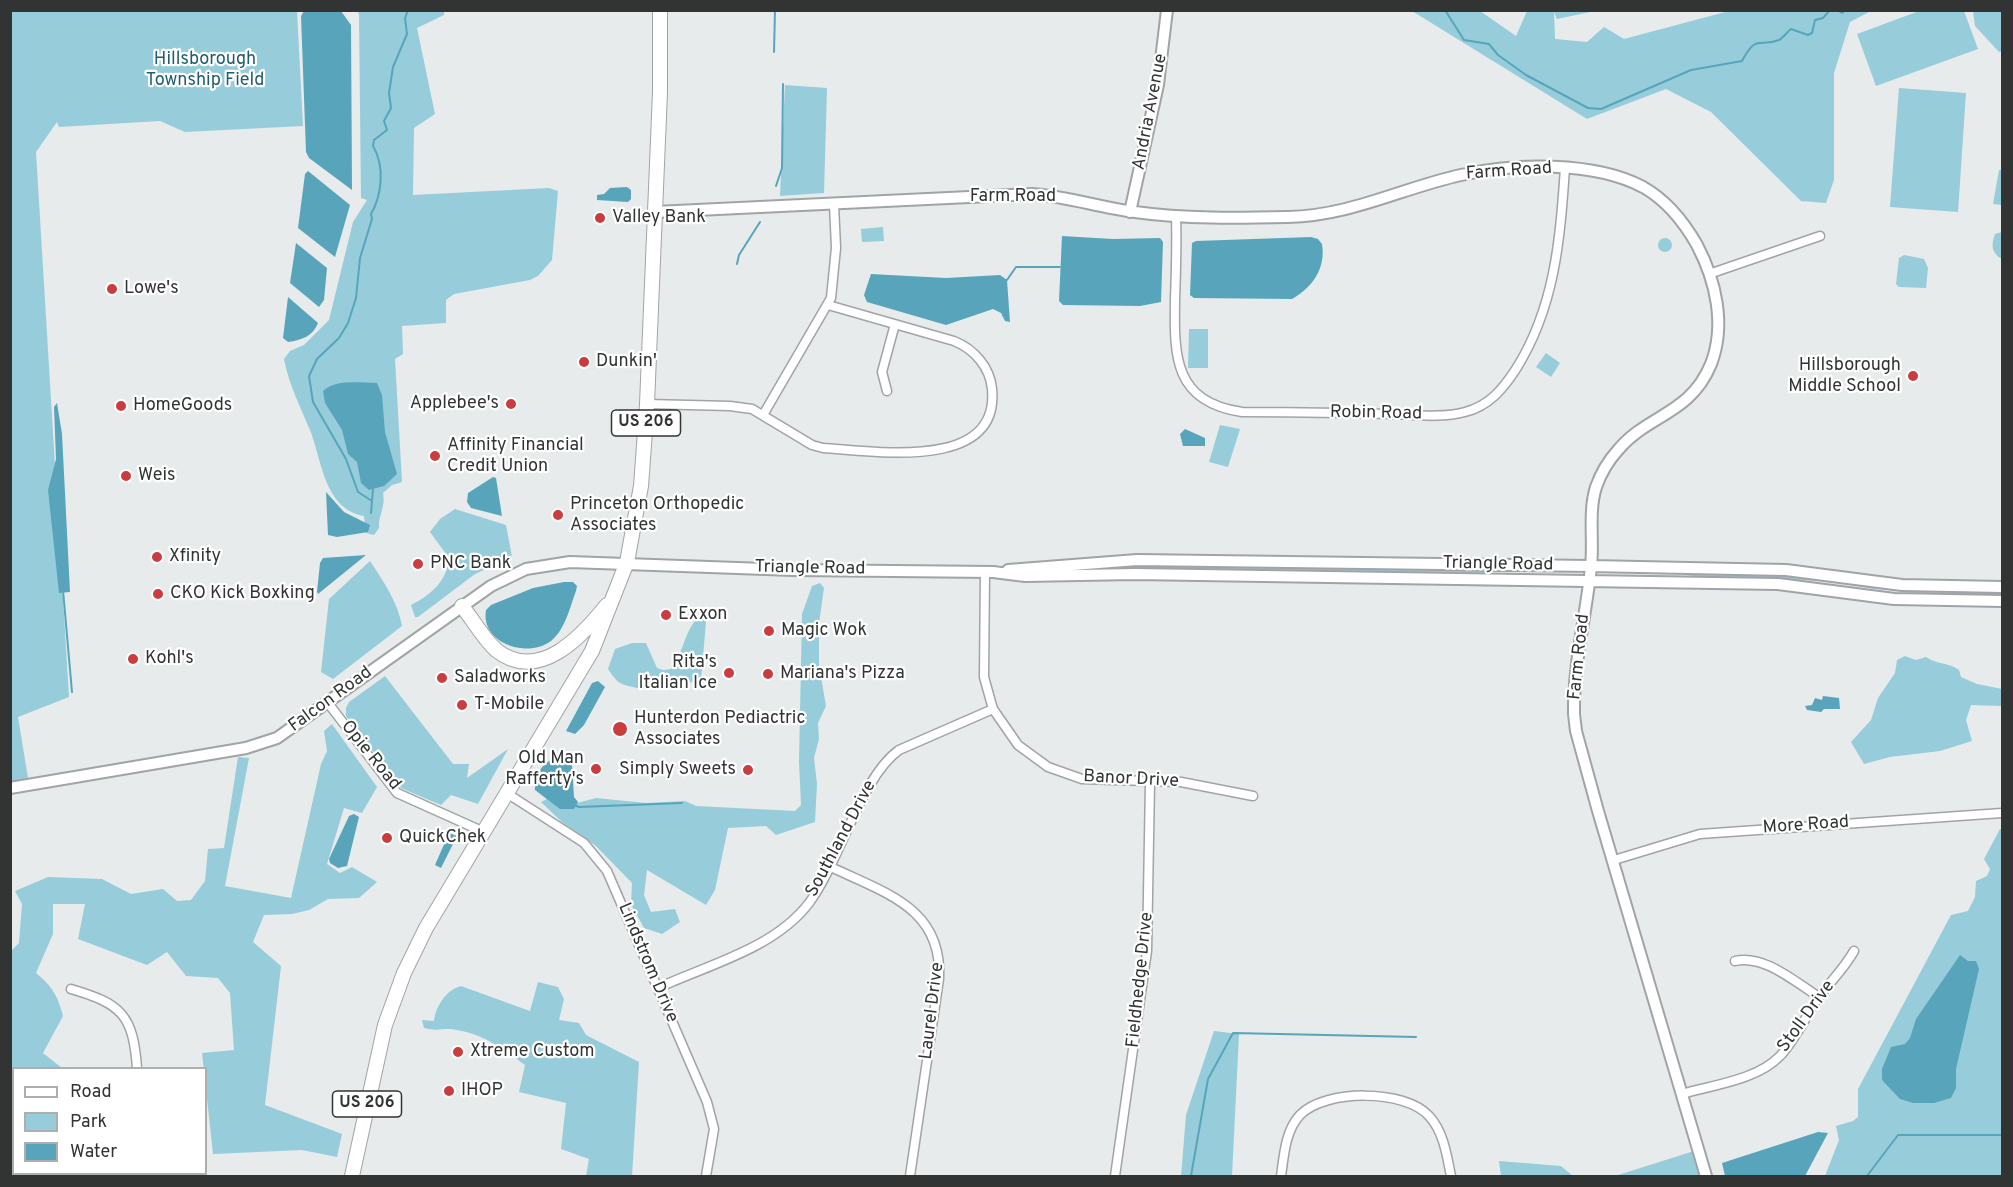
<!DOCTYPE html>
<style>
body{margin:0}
#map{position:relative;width:2013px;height:1187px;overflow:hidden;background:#e7ebec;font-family:Overpass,sans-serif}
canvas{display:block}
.frame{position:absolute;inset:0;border:12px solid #323434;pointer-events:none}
.legend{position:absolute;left:12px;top:1067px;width:195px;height:108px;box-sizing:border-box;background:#fff;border:2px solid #adaeae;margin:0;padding:8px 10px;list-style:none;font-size:18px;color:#323434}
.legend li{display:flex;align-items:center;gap:12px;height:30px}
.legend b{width:30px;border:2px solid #adaeae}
</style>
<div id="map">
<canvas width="2013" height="1187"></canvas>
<div class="frame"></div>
<ul class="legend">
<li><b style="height:8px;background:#fff"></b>Road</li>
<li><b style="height:16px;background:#97ccdb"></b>Park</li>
<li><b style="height:16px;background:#58a5bb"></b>Water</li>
</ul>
</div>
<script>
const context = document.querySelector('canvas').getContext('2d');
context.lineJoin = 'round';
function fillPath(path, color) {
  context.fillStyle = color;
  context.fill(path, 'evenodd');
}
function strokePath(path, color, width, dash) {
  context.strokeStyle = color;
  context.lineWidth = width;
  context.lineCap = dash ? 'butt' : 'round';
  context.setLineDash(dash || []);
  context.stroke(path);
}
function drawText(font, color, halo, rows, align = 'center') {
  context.font = font + ' Overpass,sans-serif';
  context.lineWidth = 4.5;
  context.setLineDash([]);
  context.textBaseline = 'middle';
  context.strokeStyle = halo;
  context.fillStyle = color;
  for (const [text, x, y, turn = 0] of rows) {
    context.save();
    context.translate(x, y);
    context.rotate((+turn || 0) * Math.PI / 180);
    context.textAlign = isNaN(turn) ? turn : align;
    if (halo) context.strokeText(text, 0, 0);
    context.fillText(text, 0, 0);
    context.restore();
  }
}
const green = new Path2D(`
 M 1922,10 L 1964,11 L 1978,49 L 1876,86 L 1857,34 Z
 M 10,11 L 297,11 L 303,126 L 185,132 L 160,121 L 59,127 L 57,122 L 36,152 L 69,697 L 18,717 L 28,778 L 11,782 Z
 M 357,11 L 444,11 L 444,15 L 417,28 L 435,114 L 414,128 L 413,195 L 549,188 L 558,191 L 552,260 L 538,276 L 530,280 L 454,294 L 446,300 L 446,323 L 402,326 L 403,354 L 395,359 L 402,482 L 392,485 L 383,493 C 386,507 378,515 379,528 L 374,535 L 366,533 L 364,516 C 324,509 322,460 310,430 C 300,406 289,385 284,359 L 290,351 L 304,345 L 329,320 L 353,222 L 367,200 L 361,198 L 359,14 Z
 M 1412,11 L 1480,11 L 1516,36 L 1527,11 L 1595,11 L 1557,19 L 1554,12 L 1555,39 L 1587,42 L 1604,27 L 1624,39 L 1729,11 L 1871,11 L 1850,22 L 1834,73 L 1834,180 L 1826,203 L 1801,201 L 1711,112 L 1666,89 L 1587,119 Z
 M 1973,11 L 2002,11 L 2002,51 L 1999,52 L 1975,26 Z
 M 785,85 L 827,88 L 824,193 L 780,196 Z
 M 1899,88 L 1966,93 L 1958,212 L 1890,207 Z
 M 1999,170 L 2002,170 L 2002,205 L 1993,204 Z
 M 883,227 L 884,241 L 862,242 L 861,229 Z
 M 2002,232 L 2002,259 C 1991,253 1991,245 1995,234 Z
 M1658 245a7 7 0 1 1 14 0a7 7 0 1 1-14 0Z
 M 1904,255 L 1924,259 L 1928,268 L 1926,288 L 1899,287 L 1896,284 L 1899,258 Z
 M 1189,329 L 1208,329 L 1208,368 L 1188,368 Z
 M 1546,353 L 1560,363 L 1551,377 L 1536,367 Z
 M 1220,425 L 1240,429 L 1228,467 L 1209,462 Z
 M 455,509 L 506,525 L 512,557 L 475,574 L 418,617 L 415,617 L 411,605 C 431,595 447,581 449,558 L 430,532 L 440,519 Z
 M 370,561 C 383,581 398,602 402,626 L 333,679 L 321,672 L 329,599 Z
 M 1124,564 L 1555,570 L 1564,572 L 1489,572 L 1462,575 L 1096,569 Z
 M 1707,573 L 1791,575 L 1878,587 L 1929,591 L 1874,589 L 1827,581 L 1610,575 L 1685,576 Z
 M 820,583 L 824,588 L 819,623 L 819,665 L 826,706 L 818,723 L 819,739 L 814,758 L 817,784 L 815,822 L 776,835 L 766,826 L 728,828 L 715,890 L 706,905 L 647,870 L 644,895 L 651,912 L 675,909 L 680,922 L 662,934 L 644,928 L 631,904 L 632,883 L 596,846 L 562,822 L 541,802 L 549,798 L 570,805 L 596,798 L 646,803 L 685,801 L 696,806 L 795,811 L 801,805 L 799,762 L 802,614 L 812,586 Z
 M 1949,590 L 2002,591 L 2002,597 L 1958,597 Z
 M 702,614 L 706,622 L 701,679 C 679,687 643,694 620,683 C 615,680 611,673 608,669 L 615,649 L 632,643 L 646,643 L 657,668 L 663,670 L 671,669 C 685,651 684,628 702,614 Z
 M 1905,656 L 1916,660 L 1926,657 C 1937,665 1948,662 1959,670 L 1961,677 L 1977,684 L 2002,689 L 2002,706 L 1971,705 L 1966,720 L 1972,741 L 1940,751 L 1890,757 L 1864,764 L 1851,742 L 1871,720 L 1878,698 L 1895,673 L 1897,660 Z
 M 385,676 L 453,764 L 469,764 L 467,778 L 508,749 L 478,804 L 451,795 L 441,805 L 401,788 L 346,716 L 346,708 L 349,702 Z
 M 332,724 L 377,787 L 362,813 L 344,808 L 327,864 L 340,873 L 352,867 L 377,882 L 359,898 L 328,899 L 309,910 L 292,914 L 264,915 L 253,942 L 281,966 L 265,1105 L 342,1134 L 337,1157 L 302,1150 L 213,1154 L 202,1053 L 234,1050 L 230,993 L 218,978 L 186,976 L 167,952 L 147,965 L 78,939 L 85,904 L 53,904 L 53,934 L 36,973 C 52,986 58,996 63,1016 L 43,1053 L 62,1068 L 14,1068 L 13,1143 L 11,1143 L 11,951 L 19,943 L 22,904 L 15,891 L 48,877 L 102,879 L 131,894 L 163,889 L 177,901 L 191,900 L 205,881 L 208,849 L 224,848 L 238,757 L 249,758 L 225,886 L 291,898 L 321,764 L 327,751 L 324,731 Z
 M 2000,829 L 2002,829 L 2002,1176 L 1825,1176 L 1839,1140 L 1836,1126 L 1853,1121 L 1858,1117 L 1858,1089 L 1951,915 L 1968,911 L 1975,897 L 1976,881 L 1987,876 L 1990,869 L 1984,859 Z
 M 538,982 L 558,987 L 564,999 L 559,1020 L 579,1023 L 586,1035 L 639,1062 L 632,1176 L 586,1176 L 589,1159 L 561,1149 L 566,1103 L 519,1092 L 525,1065 C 505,1050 483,1034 457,1030 C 446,1027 438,1032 424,1028 L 422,1020 L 434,1021 C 436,1006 446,990 461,986 L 530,1011 Z
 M 1214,1031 L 1239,1034 L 1232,1176 L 1181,1176 L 1186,1115 Z
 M 1694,1151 L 1701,1176 L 1615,1176 Z
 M 1499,1161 L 1561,1166 L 1573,1176 L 1501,1176 Z`);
const water = new Path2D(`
 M 304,11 L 341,11 L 351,25 L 352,190 L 309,158 L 306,152 L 301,16 Z
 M 308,171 L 350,205 L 335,257 L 298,228 L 305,174 Z
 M 627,187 L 631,190 L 631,199 L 628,202 L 597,200 L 597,195 L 604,194 L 610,188 Z
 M 1062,236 L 1113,239 L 1160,238 L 1163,242 L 1161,302 L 1140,306 L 1063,305 L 1059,301 Z
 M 1311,237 L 1318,239 L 1322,244 C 1326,268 1313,287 1292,299 L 1194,298 L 1190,295 L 1192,243 L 1196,241 Z
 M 296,243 L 327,268 L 324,300 L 319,307 L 290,283 Z
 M 871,274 L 946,278 L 1000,275 L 1007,280 L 1010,322 L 1005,321 L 1001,313 L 993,309 L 946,325 L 867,302 L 864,295 Z
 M 288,297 L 318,323 C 313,336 302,340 288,342 L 283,338 Z
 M 377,383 L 382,395 L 385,432 L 397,474 L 384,486 L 369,490 L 361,483 L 357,462 L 348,454 L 342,430 L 325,403 L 323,391 C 336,379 360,383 377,383 Z
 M 57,403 L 62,434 L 70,592 L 59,593 L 48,490 L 56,459 L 54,407 Z
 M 1185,429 L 1205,438 L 1205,446 L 1183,446 L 1180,434 Z
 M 493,477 L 496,478 L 502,516 L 471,508 L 467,502 L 468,493 Z
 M 326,492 L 344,512 L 370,525 L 368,532 L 337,537 L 328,535 Z
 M 366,555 L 318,594 L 317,592 L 320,563 L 323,558 Z
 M 564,582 L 573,582 L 577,586 L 576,591 C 570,607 565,630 551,641 C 527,659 480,643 486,610 L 491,605 L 533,588 Z
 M 598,681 L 605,687 L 584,725 L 575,734 L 566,731 L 592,683 Z
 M 1823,696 L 1839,698 L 1840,709 L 1824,709 L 1821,712 L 1807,710 L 1805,706 L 1812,705 L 1815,698 L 1822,700 Z
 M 556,759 L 572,765 L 574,797 L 578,802 L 574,809 L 560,809 L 535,790 C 534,777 543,760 556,759 Z
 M 354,814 L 359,817 L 347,866 L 338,868 L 330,863 L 329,859 L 349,816 Z
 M 449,833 L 457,836 L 441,868 L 435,865 Z
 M 1960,955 L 1968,961 L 1976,961 L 1979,969 L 1956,1069 L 1956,1088 L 1951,1098 L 1934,1103 L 1913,1103 L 1900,1099 L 1882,1080 L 1882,1069 L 1891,1047 L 1905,1044 L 1910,1038 L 1916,1019 Z
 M 1818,1132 L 1828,1133 L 1805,1176 L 1725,1176 L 1722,1163 Z`);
const stream = new Path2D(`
 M 1445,10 L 1464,40 L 1489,44 L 1498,55 L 1526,75 L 1588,108 L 1601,109 L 1691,70 L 1742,61 C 1757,33 1759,48 1779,40 C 1783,38 1787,32 1791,29 L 1808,35 L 1812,33 L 1815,20 L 1823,18 L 1830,10
 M 1837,10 L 1842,13 L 1846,10
 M 774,52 L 775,10
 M 776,186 L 782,168 L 783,84
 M 737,264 L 739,255 L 760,222
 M 1004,280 L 1007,280 L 1016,267 L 1060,267
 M 372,501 L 358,492 L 346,459 L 313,402 L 309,376 L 317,359 L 339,338 L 348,323 L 356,298 L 360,258 L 372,219 L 371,214 C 382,195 385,166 373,146 L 374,140 L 387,130 L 384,121 L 391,108 L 389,93 L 393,67 L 407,34 L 405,18 L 408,10
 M 371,513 L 373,489
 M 63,590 L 72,692
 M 574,805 L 579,807 L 682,803
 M 1191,1176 L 1208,1079 L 1233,1033 L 1416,1037
 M 1867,1176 L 1898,1135 L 2002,1135`);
const minor = new Path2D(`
 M 1176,216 C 1177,244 1176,272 1175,300 C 1174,357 1174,402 1242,412 C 1292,412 1342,413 1393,414 C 1416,415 1443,418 1465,412 C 1489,406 1503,389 1516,369 C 1555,307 1560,240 1565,168
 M 1709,274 L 1820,236
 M 887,391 L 882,372 L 895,324
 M 647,404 L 730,406 L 752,409 L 812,445 L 823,448 C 874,451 1000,472 992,389 C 990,367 974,349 954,341 L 828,305
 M 763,415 L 831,298 L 836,248 L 834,204
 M 985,572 L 984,677 L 993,709 L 1018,745 L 1048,767 L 1082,779 L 1181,782 L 1253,796
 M 328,703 L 397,793 L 484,832
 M 508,794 L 584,843 L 607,871 L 707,1102 L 714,1129 L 706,1176
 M 1614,860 L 1700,834 L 2002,813
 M 831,867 C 885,893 943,908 939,979 L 910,1176
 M 1735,961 C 1764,954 1795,982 1819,997
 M 658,988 C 707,965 774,949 809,903 C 840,861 861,777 899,750 L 993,709
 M 71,989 C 122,1004 133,1015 137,1068
 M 1682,1094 C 1713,1085 1757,1080 1780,1056 C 1796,1039 1805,1017 1818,998 C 1830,982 1844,969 1854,951
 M 151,1174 L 152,1176
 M 1115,1176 L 1147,951 L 1150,782
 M 1281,1176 C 1284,1156 1285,1131 1300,1115 C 1325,1089 1405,1089 1429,1116 C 1444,1132 1447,1157 1451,1176`);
const tertiary = new Path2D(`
 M 655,212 L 1032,194 C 1067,196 1100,208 1135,212 C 1185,219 1238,218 1288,217 C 1350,216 1402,188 1461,175 C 1514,163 1594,161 1643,187 C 1666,200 1684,222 1697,245 C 1716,281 1726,325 1711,364 C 1690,415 1648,414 1618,450 C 1608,461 1601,473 1596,487 C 1588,512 1594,541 1591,567 C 1586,616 1573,665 1574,714 L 1576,731 L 1598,811 L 1706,1176
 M 1130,212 L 1158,85 L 1167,10
 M 1008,570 L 1137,560 L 1591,566 L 1786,570 L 1902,585 L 2002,587
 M 10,788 L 246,748 L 277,738 L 491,586 L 526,569 L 570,562 L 793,570 L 993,572 L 1025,576 L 1135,574 L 1778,584 L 1894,599 L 2002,601`);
const trunk = new Path2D(`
 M 462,606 C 473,620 483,638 496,650 C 539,684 582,636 607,605
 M 352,1176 L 385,1025 L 404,973 L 426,928 L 592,651 L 627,562 L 641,486 L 647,404 L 660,92 L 660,10`);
const markers = [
 [600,218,6,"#cb3c3f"],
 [112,289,6,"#cb3c3f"],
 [584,362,6,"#cb3c3f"],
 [1913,376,6,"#cb3c3f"],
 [511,404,6,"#cb3c3f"],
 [121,406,6,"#cb3c3f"],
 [435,456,6,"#cb3c3f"],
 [126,476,6,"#cb3c3f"],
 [558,515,6,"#cb3c3f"],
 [157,557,6,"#cb3c3f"],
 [418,564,6,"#cb3c3f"],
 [158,594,6,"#cb3c3f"],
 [666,615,6,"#cb3c3f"],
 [769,631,6,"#cb3c3f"],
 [133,659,6,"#cb3c3f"],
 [729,673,6,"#cb3c3f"],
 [768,674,6,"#cb3c3f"],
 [442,678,6,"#cb3c3f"],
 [462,705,6,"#cb3c3f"],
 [620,729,8,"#cb3c3f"],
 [596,769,6,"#cb3c3f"],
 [748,770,6,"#cb3c3f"],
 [387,838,6,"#cb3c3f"],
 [458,1052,6,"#cb3c3f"],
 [449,1091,6,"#cb3c3f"]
];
const shields = [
 [646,423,69],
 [367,1104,69]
];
const shieldNames = [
 ["US 206",646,423],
 ["US 206",367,1104]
];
const parkNames = [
 ["Hillsborough",205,60],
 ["Township Field",205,81]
];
const streetNames = [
 ["Andria Avenue",1151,112,-79],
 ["Farm Road",1509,172,-4],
 ["Farm Road",1013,197],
 ["Robin Road",1376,414,1],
 ["Triangle Road",1498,565,1],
 ["Triangle Road",810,569,1],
 ["Farm Road",1580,657,-84],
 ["Falcon Road",331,700,-36],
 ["Opie Road",370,756,51],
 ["Banor Drive",1131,780,3],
 ["More Road",1806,826,-4],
 ["Southland Drive",842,839,-62],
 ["Lindstrom Drive",647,963,67],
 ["Fieldhedge Drive",1141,980,-84],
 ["Laurel Drive",933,1011,-83],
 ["Stoll Drive",1807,1017,-54]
];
const poiNames = [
 ["Valley Bank",612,218],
 ["Lowe's",124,289],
 ["Dunkin'",596,362],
 ["Hillsborough",1901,366,"right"],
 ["Middle School",1901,387,"right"],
 ["Applebee's",499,404,"right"],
 ["HomeGoods",133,406],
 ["Affinity Financial",447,446],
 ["Credit Union",447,467],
 ["Weis",138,476],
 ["Princeton Orthopedic",570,505],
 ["Associates",570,526],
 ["Xfinity",169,557],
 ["PNC Bank",430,564],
 ["CKO Kick Boxking",170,594],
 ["Exxon",678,615],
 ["Magic Wok",781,631],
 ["Kohl's",145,659],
 ["Rita's",717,663,"right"],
 ["Italian Ice",717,684,"right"],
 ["Mariana's Pizza",780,674],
 ["Saladworks",454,678],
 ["T-Mobile",474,705],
 ["Hunterdon Pediactric",634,719],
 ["Associates",634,740],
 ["Old Man",584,759,"right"],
 ["Rafferty's",584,780,"right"],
 ["Simply Sweets",736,770,"right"],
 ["QuickChek",399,838],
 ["Xtreme Custom",470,1052],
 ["IHOP",461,1091]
];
fillPath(green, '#97ccdb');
fillPath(water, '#58a5bb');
strokePath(stream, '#58a5bb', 2);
strokePath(minor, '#a1a4a6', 11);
strokePath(tertiary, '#a1a4a6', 14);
strokePath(trunk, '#a1a4a6', 16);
strokePath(minor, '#fff', 8);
strokePath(tertiary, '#fff', 10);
strokePath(trunk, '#fff', 14);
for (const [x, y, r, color] of markers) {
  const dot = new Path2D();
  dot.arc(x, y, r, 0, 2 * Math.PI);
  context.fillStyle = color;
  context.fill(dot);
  strokePath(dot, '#fff', 2);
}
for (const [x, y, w] of shields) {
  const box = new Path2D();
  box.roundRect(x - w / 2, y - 13, w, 26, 4.5);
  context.fillStyle = '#fff';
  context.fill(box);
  strokePath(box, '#323434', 1.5);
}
drawText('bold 16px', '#323434', null, shieldNames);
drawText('18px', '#1e5d6d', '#fff', parkNames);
drawText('18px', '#323434', '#fff', streetNames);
drawText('18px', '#323434', '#fff', poiNames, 'left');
</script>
